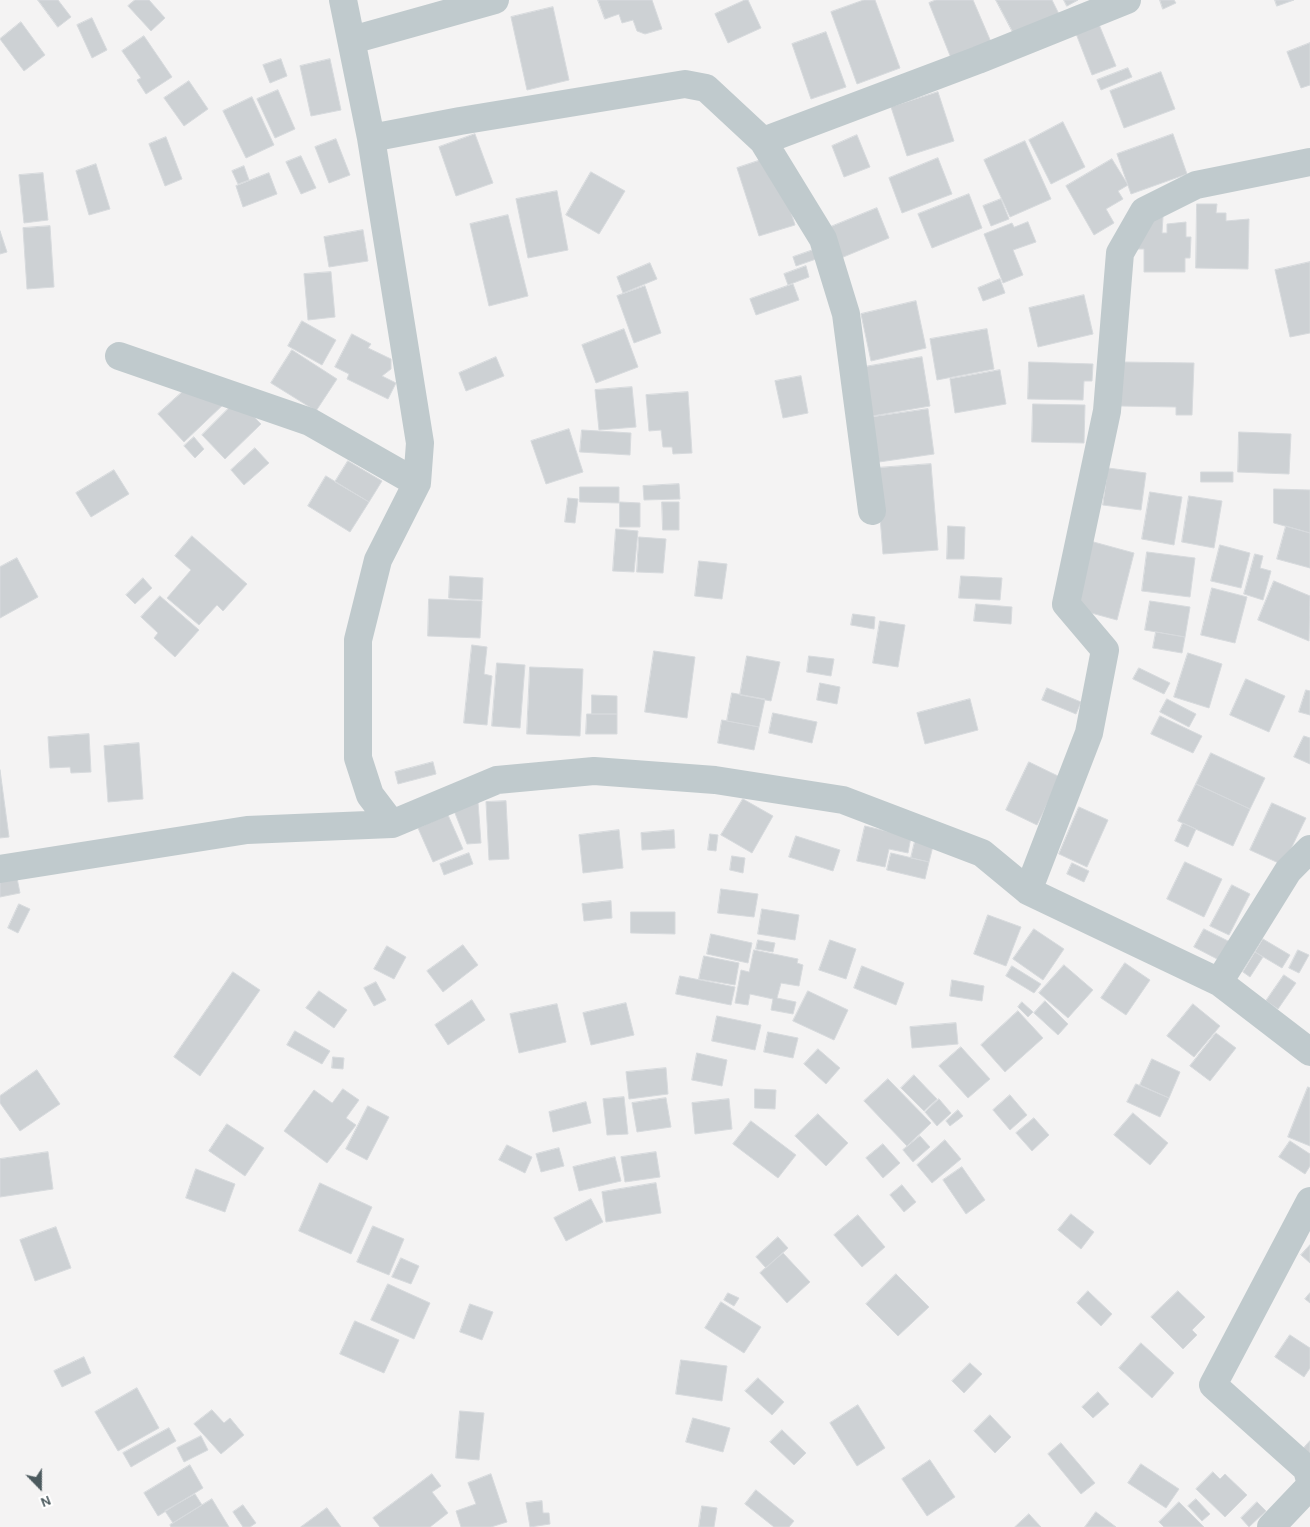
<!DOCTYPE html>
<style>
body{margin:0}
#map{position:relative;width:1310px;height:1527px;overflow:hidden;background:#f4f3f3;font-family:Karla,sans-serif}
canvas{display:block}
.north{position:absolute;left:15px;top:1462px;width:50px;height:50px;-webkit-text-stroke:4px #fff;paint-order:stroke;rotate:158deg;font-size:14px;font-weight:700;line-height:20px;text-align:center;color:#4c5a5e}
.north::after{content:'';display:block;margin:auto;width:18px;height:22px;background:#4c5a5e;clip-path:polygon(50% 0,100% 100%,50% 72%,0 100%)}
</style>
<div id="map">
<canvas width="1310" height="1527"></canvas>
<div class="north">N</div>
</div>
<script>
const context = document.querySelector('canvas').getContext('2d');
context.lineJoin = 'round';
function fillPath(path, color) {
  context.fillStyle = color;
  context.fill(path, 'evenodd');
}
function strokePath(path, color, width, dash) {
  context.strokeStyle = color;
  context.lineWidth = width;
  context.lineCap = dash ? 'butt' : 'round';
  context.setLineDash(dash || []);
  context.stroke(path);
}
const building = new Path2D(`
 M 38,0 L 58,0 L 71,17 L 58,27 Z
 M 135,0 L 149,0 L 165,18 L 151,31 L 128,6 Z
 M 598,0 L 652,0 L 662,29 L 645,34 L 637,31 L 633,20 L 622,23 L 619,14 L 605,19 Z
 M 745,0 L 748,0 L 761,28 L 728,43 L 715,14 Z
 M 864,0 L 875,0 L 900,68 L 857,84 L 831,12 Z
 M 936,0 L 973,0 L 991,42 L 951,58 L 929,3 Z
 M 996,0 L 1052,0 L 1059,14 L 1015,36 Z
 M 1064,0 L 1078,0 L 1067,6 Z
 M 1160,0 L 1174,0 L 1176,3 L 1163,9 Z
 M 1275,0 L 1294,0 L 1277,6 Z
 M 553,7 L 569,80 L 527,90 L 511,17 Z
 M 92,18 L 107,50 L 92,58 L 77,25 Z
 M 21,22 L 45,55 L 24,71 L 0,39 Z
 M 1098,22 L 1116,66 L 1092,75 L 1075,31 Z
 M 826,32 L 846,87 L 811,99 L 792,44 Z
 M 144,36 L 172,77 L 146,94 L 137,80 L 141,78 L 122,51 Z
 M 1310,43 L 1310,85 L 1301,88 L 1287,52 Z
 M 281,59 L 287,76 L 270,83 L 263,65 Z
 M 330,59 L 341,110 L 311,116 L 300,66 Z
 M 1128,68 L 1132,77 L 1101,90 L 1097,80 Z
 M 1161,72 L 1175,109 L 1124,128 L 1110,91 Z
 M 189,81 L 208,109 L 184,126 L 164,98 Z
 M 278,90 L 295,129 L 275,138 L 257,99 Z
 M 938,92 L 954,141 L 907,156 L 891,107 Z
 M 252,97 L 274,145 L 246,158 L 223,111 Z
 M 1063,122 L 1085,167 L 1051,184 L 1029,140 Z
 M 475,134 L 493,183 L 456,196 L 439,147 Z
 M 1173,134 L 1187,174 L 1131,194 L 1117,154 Z
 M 857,135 L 870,167 L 844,177 L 832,146 Z
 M 166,137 L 182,179 L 165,186 L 149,144 Z
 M 336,139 L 350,175 L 329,183 L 315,147 Z
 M 1025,141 L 1051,199 L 1010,217 L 984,160 Z
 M 301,156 L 316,188 L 301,194 L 286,162 Z
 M 773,156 L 795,225 L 759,236 L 737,168 Z
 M 938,158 L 952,194 L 902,213 L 889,178 Z
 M 1112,159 L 1128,185 L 1118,191 L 1123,199 L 1106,209 L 1114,223 L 1094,235 L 1066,186 Z
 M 96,164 L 110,209 L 89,215 L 76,171 Z
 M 244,166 L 249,180 L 238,184 L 232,171 Z
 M 591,172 L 625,191 L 599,234 L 566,215 Z
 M 43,173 L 48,220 L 24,223 L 19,175 Z
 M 269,173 L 277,194 L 243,207 L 236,186 Z
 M 557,191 L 568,250 L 528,258 L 516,199 Z
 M 969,194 L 982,228 L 932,248 L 918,214 Z
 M 1001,199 L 1009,219 L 991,226 L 983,206 Z
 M 1197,204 L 1217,204 L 1216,213 L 1226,213 L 1226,221 L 1249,219 L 1248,269 L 1196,268 Z
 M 877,208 L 889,238 L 841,258 L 828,228 Z
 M 508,215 L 528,296 L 489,306 L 470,224 Z
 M 1147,217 L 1163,217 L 1162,233 L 1167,233 L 1167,224 L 1186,222 L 1186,237 L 1191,237 L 1190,258 L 1185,258 L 1185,272 L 1144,272 L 1144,249 L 1135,249 Z
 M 1028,222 L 1036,242 L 1013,250 L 1023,275 L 1003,283 L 984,234 L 1012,223 L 1014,227 Z
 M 50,226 L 54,287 L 27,289 L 23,228 Z
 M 363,230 L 368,261 L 329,267 L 324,237 Z
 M 0,231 L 7,252 L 0,254 Z
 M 816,249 L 819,258 L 796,266 L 793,257 Z
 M 1310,262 L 1310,333 L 1290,337 L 1275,270 Z
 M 650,263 L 657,279 L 623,293 L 617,277 Z
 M 806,266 L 809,277 L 788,285 L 784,274 Z
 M 331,272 L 335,317 L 308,320 L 304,274 Z
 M 1000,279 L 1005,293 L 983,301 L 978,288 Z
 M 793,284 L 799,300 L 756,315 L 750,299 Z
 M 645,286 L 661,333 L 634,343 L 617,296 Z
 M 1084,295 L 1093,334 L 1038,347 L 1029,308 Z
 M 916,301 L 926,348 L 871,361 L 861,314 Z
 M 302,321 L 336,340 L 322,365 L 288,346 Z
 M 624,329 L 638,367 L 596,383 L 582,345 Z
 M 987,329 L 994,369 L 937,380 L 930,339 Z
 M 352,334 L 371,344 L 368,348 L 391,359 L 391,369 L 382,376 L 396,383 L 388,399 L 347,379 L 349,374 L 335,367 Z
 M 292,350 L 337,379 L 316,411 L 271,383 Z
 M 496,357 L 504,376 L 466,391 L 459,373 Z
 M 922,357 L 930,406 L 872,416 L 864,367 Z
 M 1029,362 L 1093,364 L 1092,381 L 1084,381 L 1083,400 L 1028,399 Z
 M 1122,362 L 1194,363 L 1192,415 L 1176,415 L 1176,407 L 1121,406 Z
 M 1000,370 L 1006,404 L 955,413 L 950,379 Z
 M 200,376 L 225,403 L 184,442 L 158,414 Z
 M 801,376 L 808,413 L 783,418 L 775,381 Z
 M 632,387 L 636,427 L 599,430 L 595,390 Z
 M 688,392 L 692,453 L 673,454 L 672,447 L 663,447 L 661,430 L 649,431 L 646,395 Z
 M 237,400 L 261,424 L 225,459 L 202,435 Z
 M 1033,404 L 1085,405 L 1084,443 L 1032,442 Z
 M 928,409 L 934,454 L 879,462 L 872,417 Z
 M 569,429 L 583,472 L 546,484 L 531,441 Z
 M 582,430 L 631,433 L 630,455 L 580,452 Z
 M 1239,432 L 1291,434 L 1289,474 L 1238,472 Z
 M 194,437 L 204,449 L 195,458 L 184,446 Z
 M 255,448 L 269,463 L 244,485 L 231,470 Z
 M 348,461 L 382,481 L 369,502 L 335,482 Z
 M 931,464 L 938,550 L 883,554 L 876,468 Z
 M 1108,468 L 1146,473 L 1141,510 L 1103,505 Z
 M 114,470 L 129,494 L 91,517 L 76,493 Z
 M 1201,472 L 1233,472 L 1233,482 L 1201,482 Z
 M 326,476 L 369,502 L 350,532 L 308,506 Z
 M 679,484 L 680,499 L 644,500 L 643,486 Z
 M 580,487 L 619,487 L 619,503 L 580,502 Z
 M 1274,489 L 1310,490 L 1310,533 L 1274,523 Z
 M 1150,492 L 1182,497 L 1174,545 L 1142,539 Z
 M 1189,496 L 1222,501 L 1214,548 L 1182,542 Z
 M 568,498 L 578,499 L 575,523 L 565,522 Z
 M 620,502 L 640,503 L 640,527 L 620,527 Z
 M 662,502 L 679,502 L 679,530 L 663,530 Z
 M 948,526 L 965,527 L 964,559 L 947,559 Z
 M 1286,526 L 1310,533 L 1310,568 L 1277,559 Z
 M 616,529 L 638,531 L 634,572 L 613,571 Z
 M 192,536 L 247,584 L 223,611 L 217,605 L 199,625 L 167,598 L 191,570 L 175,556 Z
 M 639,537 L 666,539 L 663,573 L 637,572 Z
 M 1090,541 L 1134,553 L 1117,620 L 1073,608 Z
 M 1220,545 L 1250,553 L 1241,588 L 1211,581 Z
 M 1147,552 L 1195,558 L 1190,597 L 1142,591 Z
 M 1255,554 L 1263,556 L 1260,568 L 1271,571 L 1263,600 L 1244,594 Z
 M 17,558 L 38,597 L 0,618 L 0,567 Z
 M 699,561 L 727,564 L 722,599 L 695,596 Z
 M 450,576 L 483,578 L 482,600 L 449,598 Z
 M 961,576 L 1002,578 L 1000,600 L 959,598 Z
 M 143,578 L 152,588 L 135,604 L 126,595 Z
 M 1274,581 L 1310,596 L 1309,641 L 1258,620 Z
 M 1212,588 L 1247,597 L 1235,643 L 1201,635 Z
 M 160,596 L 199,630 L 175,657 L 154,638 L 158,633 L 141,617 Z
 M 429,599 L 482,601 L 480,638 L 428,636 Z
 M 1150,601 L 1190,607 L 1185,637 L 1145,630 Z
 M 976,604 L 1012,607 L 1011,624 L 974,621 Z
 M 853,614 L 875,617 L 874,629 L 851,625 Z
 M 880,621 L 905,625 L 898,667 L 873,663 Z
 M 1156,632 L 1185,637 L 1182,653 L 1153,648 Z
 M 472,645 L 487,647 L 484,674 L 492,676 L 487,725 L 464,723 Z
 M 654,651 L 695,657 L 687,718 L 645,712 Z
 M 1188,653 L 1222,664 L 1209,708 L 1174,697 Z
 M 747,656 L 780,662 L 771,701 L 740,695 Z
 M 809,656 L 834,659 L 831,676 L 807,672 Z
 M 497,663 L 525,665 L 520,728 L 492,726 Z
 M 530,667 L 583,669 L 580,736 L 527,734 Z
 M 1139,668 L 1170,683 L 1164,694 L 1133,679 Z
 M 1246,679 L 1285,696 L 1269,732 L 1230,715 Z
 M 820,683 L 840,687 L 837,704 L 817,700 Z
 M 1047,688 L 1081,702 L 1076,714 L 1042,700 Z
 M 1306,690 L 1310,691 L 1310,715 L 1299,712 Z
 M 732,693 L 765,699 L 759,727 L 727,721 Z
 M 592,695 L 617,696 L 617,714 L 592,714 Z
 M 970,699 L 978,730 L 925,744 L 917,713 Z
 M 1167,699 L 1196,714 L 1189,727 L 1160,712 Z
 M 773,713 L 817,722 L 812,743 L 769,733 Z
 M 587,714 L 617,714 L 617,734 L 586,734 Z
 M 1160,716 L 1202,736 L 1193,753 L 1151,734 Z
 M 722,720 L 759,727 L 754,750 L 718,743 Z
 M 89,734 L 91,772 L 71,773 L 70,767 L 50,768 L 48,737 Z
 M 1304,736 L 1310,738 L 1310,764 L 1294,757 Z
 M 139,743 L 143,799 L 108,802 L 104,746 Z
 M 1211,753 L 1265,778 L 1250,809 L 1196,784 Z
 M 433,762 L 436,774 L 398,784 L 395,772 Z
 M 1029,762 L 1060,777 L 1037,825 L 1006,810 Z
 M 0,770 L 9,837 L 0,838 Z
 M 1196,784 L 1250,809 L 1233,846 L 1178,821 Z
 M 743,799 L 773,816 L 752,853 L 721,835 Z
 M 506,801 L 509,859 L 489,860 L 486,802 Z
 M 478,802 L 481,843 L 467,844 L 453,808 Z
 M 1272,803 L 1306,818 L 1283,865 L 1250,850 Z
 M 1079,807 L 1108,820 L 1087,867 L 1059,854 Z
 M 448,815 L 463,849 L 433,862 L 418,828 Z
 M 1183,823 L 1196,829 L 1188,847 L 1175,841 Z
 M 865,826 L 911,837 L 908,853 L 889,849 L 885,867 L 857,861 Z
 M 619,830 L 623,868 L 583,873 L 579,835 Z
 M 674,830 L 675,848 L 642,850 L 641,833 Z
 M 710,834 L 718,835 L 716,851 L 708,850 Z
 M 796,836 L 840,850 L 833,871 L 789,857 Z
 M 915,841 L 933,846 L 929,862 L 911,858 Z
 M 469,853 L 473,864 L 444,875 L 440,864 Z
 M 891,853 L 929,862 L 925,879 L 887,870 Z
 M 732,856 L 745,858 L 743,873 L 730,870 Z
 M 1185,862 L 1222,879 L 1204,917 L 1167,899 Z
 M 1072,863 L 1089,871 L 1084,882 L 1067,874 Z
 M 17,878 L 20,893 L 0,897 L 0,882 Z
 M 1232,885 L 1250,894 L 1229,935 L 1210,926 Z
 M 721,889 L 758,894 L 754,917 L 718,913 Z
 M 611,901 L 612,918 L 584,921 L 582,904 Z
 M 19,904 L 30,909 L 18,933 L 8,928 Z
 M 762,909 L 799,915 L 795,940 L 758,934 Z
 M 631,912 L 675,912 L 675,934 L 631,933 Z
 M 988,915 L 1021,927 L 1006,966 L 974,954 Z
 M 1034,929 L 1064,949 L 1043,980 L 1013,959 Z
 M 1204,929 L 1230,942 L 1221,961 L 1194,947 Z
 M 711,934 L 752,943 L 748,963 L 707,954 Z
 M 1263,939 L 1290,955 L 1282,968 L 1255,952 Z
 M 758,940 L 775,943 L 773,952 L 756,949 Z
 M 830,940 L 856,949 L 846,979 L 819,970 Z
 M 463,945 L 478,965 L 443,992 L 427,971 Z
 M 387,946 L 406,957 L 394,979 L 374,969 Z
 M 754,950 L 798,959 L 797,963 L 803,965 L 799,986 L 781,983 L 777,998 L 796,1002 L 793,1014 L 771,1010 L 773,999 L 750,994 L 748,1005 L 735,1003 L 741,970 L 749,972 Z
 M 1298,950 L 1309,955 L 1299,973 L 1289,968 Z
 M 1255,952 L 1263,957 L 1250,977 L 1243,972 Z
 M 704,956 L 739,963 L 735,985 L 699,979 Z
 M 1125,963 L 1150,980 L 1126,1015 L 1101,998 Z
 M 1064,965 L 1093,990 L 1068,1018 L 1039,993 Z
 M 862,966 L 904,983 L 896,1005 L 854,988 Z
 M 1012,966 L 1041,984 L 1034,993 L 1006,976 Z
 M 233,972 L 260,990 L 200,1076 L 174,1057 Z
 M 1284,975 L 1296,983 L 1278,1009 L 1266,1001 Z
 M 680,976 L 735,987 L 731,1005 L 676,994 Z
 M 952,980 L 984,986 L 982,1001 L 950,996 Z
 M 376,982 L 386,1000 L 374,1006 L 364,988 Z
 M 319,991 L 347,1010 L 334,1028 L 306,1008 Z
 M 808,991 L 848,1010 L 834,1040 L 793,1021 Z
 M 472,1000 L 485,1020 L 448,1045 L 435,1025 Z
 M 1045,1001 L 1068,1024 L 1058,1035 L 1034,1013 Z
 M 1022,1002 L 1033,1012 L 1028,1017 L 1018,1007 Z
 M 626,1003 L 634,1035 L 591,1045 L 583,1013 Z
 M 557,1004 L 566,1042 L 519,1053 L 510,1014 Z
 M 1193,1004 L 1220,1026 L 1194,1057 L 1167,1036 Z
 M 1018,1011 L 1043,1038 L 1005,1072 L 981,1045 Z
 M 717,1016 L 761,1025 L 755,1050 L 712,1041 Z
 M 956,1023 L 958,1044 L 912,1048 L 910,1027 Z
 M 295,1031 L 330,1051 L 322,1064 L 287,1045 Z
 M 768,1032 L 798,1038 L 793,1058 L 764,1052 Z
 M 1216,1033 L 1236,1048 L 1210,1081 L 1190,1066 Z
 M 961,1047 L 990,1079 L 968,1098 L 939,1066 Z
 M 818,1049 L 840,1068 L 826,1084 L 804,1064 Z
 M 697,1053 L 727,1060 L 722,1086 L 692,1080 Z
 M 333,1057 L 344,1058 L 343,1069 L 332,1068 Z
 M 1152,1059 L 1180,1072 L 1169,1098 L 1140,1085 Z
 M 666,1068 L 668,1094 L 629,1099 L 626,1072 Z
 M 37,1070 L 60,1104 L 20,1131 L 0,1103 L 0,1096 Z
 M 914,1075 L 937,1099 L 924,1111 L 901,1088 Z
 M 888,1079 L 931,1123 L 907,1146 L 864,1101 Z
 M 1136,1084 L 1169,1098 L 1160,1117 L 1127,1102 Z
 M 1308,1087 L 1310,1088 L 1310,1146 L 1288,1137 Z
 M 343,1089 L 359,1100 L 346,1118 L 356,1125 L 327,1163 L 284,1131 L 314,1090 L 332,1103 Z
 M 755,1089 L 776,1090 L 775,1109 L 755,1108 Z
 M 1010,1095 L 1027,1115 L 1010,1130 L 993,1110 Z
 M 624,1097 L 628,1134 L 607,1135 L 603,1099 Z
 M 666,1098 L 671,1127 L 637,1132 L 632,1103 Z
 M 729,1099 L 732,1129 L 695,1134 L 692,1103 Z
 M 939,1099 L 951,1113 L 937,1126 L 925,1112 Z
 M 586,1102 L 591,1123 L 553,1132 L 549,1112 Z
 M 368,1106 L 389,1117 L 367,1160 L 346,1149 Z
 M 958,1110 L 963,1116 L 950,1126 L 946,1121 Z
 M 1133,1113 L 1168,1143 L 1150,1165 L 1114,1135 Z
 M 818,1114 L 848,1143 L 826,1166 L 795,1136 Z
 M 1034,1118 L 1049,1135 L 1032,1151 L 1016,1133 Z
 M 751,1121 L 796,1155 L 778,1178 L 733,1144 Z
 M 227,1124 L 264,1148 L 245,1176 L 209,1151 Z
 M 920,1136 L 930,1147 L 913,1162 L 903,1150 Z
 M 945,1140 L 961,1159 L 932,1183 L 917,1165 Z
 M 1290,1141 L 1310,1154 L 1310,1166 L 1305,1174 L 1279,1157 Z
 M 883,1144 L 900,1163 L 883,1178 L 866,1158 Z
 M 507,1145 L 532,1157 L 525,1173 L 499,1160 Z
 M 559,1148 L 564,1166 L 541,1172 L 536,1154 Z
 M 48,1152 L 53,1189 L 0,1197 L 0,1159 Z
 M 656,1152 L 660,1177 L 625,1182 L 621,1157 Z
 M 615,1157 L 621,1181 L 579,1191 L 573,1167 Z
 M 962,1167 L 985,1200 L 966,1214 L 943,1180 Z
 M 196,1169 L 235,1184 L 225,1212 L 186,1198 Z
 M 320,1183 L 372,1207 L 351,1254 L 299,1231 Z
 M 656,1183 L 661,1213 L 606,1222 L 602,1192 Z
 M 902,1185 L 916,1202 L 904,1212 L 890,1195 Z
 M 591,1199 L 603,1222 L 566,1241 L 554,1218 Z
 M 1071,1214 L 1094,1232 L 1081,1249 L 1058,1230 Z
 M 858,1215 L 885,1247 L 862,1267 L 834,1235 Z
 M 373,1226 L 404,1239 L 389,1275 L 357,1262 Z
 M 56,1227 L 71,1268 L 35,1281 L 20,1240 Z
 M 778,1237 L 788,1248 L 766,1268 L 756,1257 Z
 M 1310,1245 L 1310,1263 L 1301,1255 Z
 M 783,1253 L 810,1282 L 787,1303 L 760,1273 Z
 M 401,1258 L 419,1266 L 411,1284 L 392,1277 Z
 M 896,1274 L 929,1307 L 898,1336 L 866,1304 Z
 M 388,1284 L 430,1303 L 414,1339 L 371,1320 Z
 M 1088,1291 L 1112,1314 L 1101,1326 L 1077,1303 Z
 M 1178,1291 L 1205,1317 L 1192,1330 L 1197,1335 L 1183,1349 L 1151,1317 Z
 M 728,1293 L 739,1298 L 734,1306 L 724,1300 Z
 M 1310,1293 L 1310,1303 L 1305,1299 Z
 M 721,1302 L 761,1327 L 744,1353 L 705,1328 Z
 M 470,1304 L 493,1312 L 482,1340 L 460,1332 Z
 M 355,1321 L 399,1340 L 384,1373 L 340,1354 Z
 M 1290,1335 L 1310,1348 L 1310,1368 L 1304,1377 L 1275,1357 Z
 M 1141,1343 L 1174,1373 L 1152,1398 L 1119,1368 Z
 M 84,1357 L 91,1373 L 62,1387 L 54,1371 Z
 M 681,1360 L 727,1366 L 722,1401 L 676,1394 Z
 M 970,1363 L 982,1374 L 964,1393 L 952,1381 Z
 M 758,1378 L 784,1402 L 772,1415 L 745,1391 Z
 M 137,1388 L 159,1428 L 118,1451 L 95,1412 Z
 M 1098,1392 L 1109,1404 L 1093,1418 L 1082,1407 Z
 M 858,1405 L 885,1448 L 857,1466 L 830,1423 Z
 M 212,1410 L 224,1423 L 230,1418 L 244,1435 L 221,1454 L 194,1424 Z
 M 460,1411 L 484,1413 L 479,1460 L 456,1458 Z
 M 990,1415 L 1011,1437 L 995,1453 L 974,1431 Z
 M 693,1418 L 730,1428 L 723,1452 L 686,1442 Z
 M 169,1428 L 176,1441 L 131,1467 L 123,1453 Z
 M 782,1430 L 806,1453 L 794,1465 L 770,1442 Z
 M 201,1436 L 208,1450 L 184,1462 L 177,1448 Z
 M 1310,1441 L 1310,1457 L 1302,1450 Z
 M 1061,1443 L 1095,1483 L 1081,1494 L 1048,1454 Z
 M 930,1460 L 955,1497 L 927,1516 L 902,1479 Z
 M 1141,1464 L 1179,1489 L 1166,1508 L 1128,1483 Z
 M 190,1465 L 203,1488 L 158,1516 L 144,1493 Z
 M 1213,1472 L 1220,1479 L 1225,1474 L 1247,1495 L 1225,1517 L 1196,1489 Z
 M 432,1474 L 441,1486 L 432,1492 L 448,1513 L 430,1527 L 380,1527 L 373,1518 Z
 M 491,1474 L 507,1522 L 491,1527 L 461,1527 L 456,1511 L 476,1504 L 468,1483 Z
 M 756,1490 L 794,1521 L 789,1527 L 774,1527 L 745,1504 Z
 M 195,1494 L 202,1505 L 173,1523 L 165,1511 Z
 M 212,1499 L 229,1527 L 171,1527 L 170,1525 Z
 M 1196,1499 L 1210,1514 L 1202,1521 L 1188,1506 Z
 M 542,1501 L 543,1513 L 549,1513 L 550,1524 L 530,1527 L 526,1503 Z
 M 1179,1502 L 1204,1527 L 1164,1527 L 1159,1522 Z
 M 1257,1502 L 1266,1511 L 1249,1527 L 1241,1518 Z
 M 243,1505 L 256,1523 L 250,1527 L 243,1527 L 233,1512 Z
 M 702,1506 L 717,1508 L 714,1527 L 699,1527 Z
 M 327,1508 L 341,1527 L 301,1527 Z
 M 1096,1512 L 1116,1527 L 1085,1527 Z
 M 1029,1514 L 1041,1527 L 1015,1527 Z`);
const minor = new Path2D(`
 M 343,0 L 371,138 L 420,443 L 417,483 L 378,560 L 358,640 L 358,758 L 370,795 L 392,824
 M 352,40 L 495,0
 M 371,138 L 460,121 L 685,84 L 706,88 L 763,141
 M 119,356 L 310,422 L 417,483
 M 872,511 L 846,314 L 823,239 L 763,141 L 978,60 L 1127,0
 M 0,869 L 247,830 L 392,824 L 497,780 L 594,771 L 715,780 L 843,800 L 982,853 L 1028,891 L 1219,982 L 1310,1052
 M 1028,891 L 1089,733 L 1105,650 L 1066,604 L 1107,411 L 1120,253 L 1144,211 L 1196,185 L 1310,162
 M 1219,982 L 1288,871 L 1310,849
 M 1310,1201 L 1213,1385 L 1307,1469 L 1310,1481
 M 1271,1527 L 1310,1486`);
fillPath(building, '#cdd1d4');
strokePath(building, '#d7dadd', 1);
strokePath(minor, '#c0cacd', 28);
</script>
